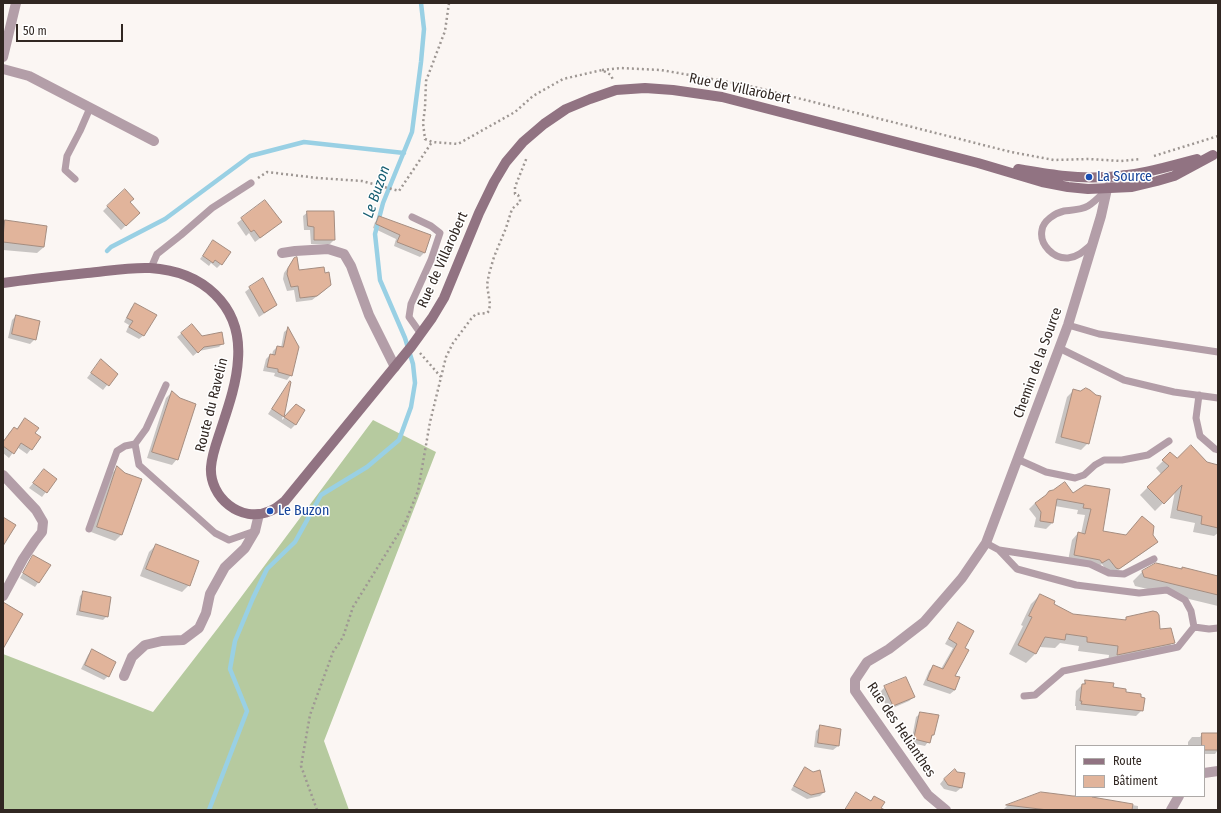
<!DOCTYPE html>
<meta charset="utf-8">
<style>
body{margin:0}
#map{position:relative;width:1221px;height:813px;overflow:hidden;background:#fbf6f3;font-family:"Fira Sans Condensed",sans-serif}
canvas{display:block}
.frame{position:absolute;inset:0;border:4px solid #312722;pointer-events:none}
.legend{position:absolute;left:1075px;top:745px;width:130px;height:52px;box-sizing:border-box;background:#fff;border:1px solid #ada9a7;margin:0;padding:5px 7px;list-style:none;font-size:12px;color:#312722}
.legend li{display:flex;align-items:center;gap:8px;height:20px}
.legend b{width:20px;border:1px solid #ada9a7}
.scale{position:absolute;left:16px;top:24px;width:107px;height:18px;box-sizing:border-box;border:2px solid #312722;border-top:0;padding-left:5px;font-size:12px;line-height:14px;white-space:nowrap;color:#312722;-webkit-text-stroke:3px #fff;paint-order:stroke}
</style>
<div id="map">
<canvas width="1221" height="813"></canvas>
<div class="frame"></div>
<ul class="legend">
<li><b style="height:5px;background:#917382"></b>Route</li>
<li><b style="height:11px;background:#e1b49b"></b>Bâtiment</li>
</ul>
<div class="scale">50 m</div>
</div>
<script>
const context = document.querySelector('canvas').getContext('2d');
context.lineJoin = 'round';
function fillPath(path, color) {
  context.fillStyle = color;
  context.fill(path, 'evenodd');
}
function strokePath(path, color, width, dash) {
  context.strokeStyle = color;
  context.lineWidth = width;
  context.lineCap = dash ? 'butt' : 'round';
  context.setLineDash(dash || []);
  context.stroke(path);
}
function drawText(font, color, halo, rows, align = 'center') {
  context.font = font + ' "Fira Sans Condensed",sans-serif';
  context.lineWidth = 3;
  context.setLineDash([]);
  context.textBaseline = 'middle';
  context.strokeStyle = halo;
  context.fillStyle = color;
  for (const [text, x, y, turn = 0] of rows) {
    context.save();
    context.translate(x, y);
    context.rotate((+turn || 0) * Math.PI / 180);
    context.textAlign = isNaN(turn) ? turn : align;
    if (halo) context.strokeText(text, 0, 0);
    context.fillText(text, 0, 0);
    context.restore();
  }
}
const forest = new Path2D(`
 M 373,420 L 436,452 L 324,741 L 349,810 L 3,810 L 3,654 L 153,712 L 218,628 Z`);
const shadow = new Path2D(`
 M 265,201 L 276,226 L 255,242 L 249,233 L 246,236 L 237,223 Z
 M 129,202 L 139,213 L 121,230 L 103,211 L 108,206 Z
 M 308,212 L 334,240 L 330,244 L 311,244 L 310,230 L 304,230 L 303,216 Z
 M 380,218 L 424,253 L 420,257 L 394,246 L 396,239 L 373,228 L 375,222 Z
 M 6,221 L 44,247 L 37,253 L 3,250 L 3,223 Z
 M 213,241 L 221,264 L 217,268 L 211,263 L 209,266 L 200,259 Z
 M 294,259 L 298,271 L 325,290 L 312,300 L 296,302 L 294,290 L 287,291 L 283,279 L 284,273 Z
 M 250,288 L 276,305 L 271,309 L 259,317 L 245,292 Z
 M 135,304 L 144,335 L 139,339 L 126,332 L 129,325 L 124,322 L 131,308 Z
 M 16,316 L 35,339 L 30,344 L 8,338 L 12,320 Z
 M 192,325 L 202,337 L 223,343 L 219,347 L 199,351 L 193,356 L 177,337 Z
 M 288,329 L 291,375 L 287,380 L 274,376 L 275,373 L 263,371 L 266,359 L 270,355 L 272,355 L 273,351 L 277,347 L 281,348 L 284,332 Z
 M 101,360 L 116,374 L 103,390 L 87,378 Z
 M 290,383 L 282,420 L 296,406 L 304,411 L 295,425 L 291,429 L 268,414 L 286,387 Z
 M 1074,390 L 1088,443 L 1081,450 L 1055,443 L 1067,397 Z
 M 172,392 L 177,459 L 172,465 L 147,458 L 166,398 Z
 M 25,419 L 34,433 L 40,438 L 27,454 L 17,447 L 9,458 L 3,453 L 3,442 L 9,433 L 14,429 L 16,430 Z
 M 1170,454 L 1177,460 L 1207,463 L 1218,466 L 1218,533 L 1214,536 L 1193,532 L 1195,523 L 1170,518 L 1175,491 L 1155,511 L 1140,495 L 1161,474 L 1156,468 Z
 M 117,468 L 121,535 L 115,541 L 91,532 L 111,474 Z
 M 40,475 L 56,479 L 42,497 L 29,488 Z
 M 1085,486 L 1102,532 L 1125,536 L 1142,517 L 1156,542 L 1150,548 L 1112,574 L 1109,574 L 1102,564 L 1096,568 L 1068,561 L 1072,540 L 1078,533 L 1081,534 L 1085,515 L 1077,514 L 1078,510 L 1055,506 L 1052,523 L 1046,529 L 1034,527 L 1036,518 L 1029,509 L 1035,503 L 1073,494 Z
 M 156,545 L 189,585 L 182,592 L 140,576 L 149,552 Z
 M 30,561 L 50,566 L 35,587 L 20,578 Z
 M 1182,568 L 1218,577 L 1218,606 L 1135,586 L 1133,581 L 1143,571 L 1181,570 Z
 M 84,592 L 107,616 L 103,620 L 76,615 L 80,596 Z
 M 1040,595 L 1053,605 L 1072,615 L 1123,621 L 1127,618 L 1159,630 L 1173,642 L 1164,652 L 1108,663 L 1109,655 L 1078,651 L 1079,646 L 1060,643 L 1055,648 L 1039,647 L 1035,654 L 1026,663 L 1009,654 L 1023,626 L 1021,625 L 1031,604 Z
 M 959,623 L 963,648 L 954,676 L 959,678 L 955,690 L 950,694 L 923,685 L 929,671 L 933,666 L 941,669 L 953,648 L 945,644 L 954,628 Z
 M 92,650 L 108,676 L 104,680 L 81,669 L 88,655 Z
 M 1086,681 L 1112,688 L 1125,693 L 1142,710 L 1136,716 L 1076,710 L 1076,706 L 1075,706 L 1076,691 Z
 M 885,687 L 914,697 L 909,701 L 888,710 L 880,692 Z
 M 921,713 L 933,735 L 925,746 L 911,743 L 916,717 Z
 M 821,726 L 838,746 L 833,750 L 814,747 L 816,731 Z
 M 1202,734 L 1218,734 L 1218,750 L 1215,754 L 1204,754 L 1204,746 L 1188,746 L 1188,742 L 1192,737 L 1200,737 Z
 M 805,768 L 824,792 L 820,796 L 807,799 L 791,790 L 801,772 Z
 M 956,773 L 961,788 L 956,792 L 944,789 L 940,784 L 944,779 Z
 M 1041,793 L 1081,799 L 1083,797 L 1138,806 L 1138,810 L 1003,810 L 1007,806 Z`);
const stream = new Path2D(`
 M 107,251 L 111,247 L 165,219 L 250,156 L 304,142 L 404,153
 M 209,810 L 247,711 L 230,669 L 235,641 L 253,598 L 267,569 L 295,542 L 321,495 L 367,467 L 399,440 L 411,407 L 415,383 L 413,364 L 405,338 L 380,280 L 375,234 L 383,203 L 412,132 L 421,62 L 424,29 L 421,3`);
const building = new Path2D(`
 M 125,189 L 134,199 L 130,202 L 140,213 L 126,226 L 107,206 Z
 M 265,200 L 282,222 L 260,238 L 254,230 L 251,232 L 241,218 Z
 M 307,211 L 334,211 L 335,240 L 314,240 L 314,227 L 308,226 Z
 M 379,216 L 431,235 L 425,253 L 397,242 L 400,235 L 376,224 Z
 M 5,220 L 47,226 L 44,247 L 3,242 Z
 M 213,240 L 231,252 L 222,265 L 215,260 L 213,263 L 203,256 Z
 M 297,257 L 299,270 L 324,267 L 325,273 L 329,272 L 331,285 L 317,296 L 300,298 L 298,286 L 291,287 L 287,274 L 288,268 L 294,258 Z
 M 263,278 L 277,305 L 264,313 L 249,287 Z
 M 135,303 L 157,315 L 144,336 L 129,327 L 133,321 L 127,318 Z
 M 16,315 L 40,321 L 36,340 L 12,334 Z
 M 192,324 L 202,336 L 222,332 L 224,344 L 204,347 L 198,353 L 181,333 Z
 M 288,327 L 299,347 L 292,376 L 278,372 L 278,369 L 267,367 L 270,354 L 275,355 L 277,346 L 283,347 Z
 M 101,359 L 118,374 L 109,386 L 91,373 Z
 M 290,381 L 291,382 L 284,417 L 296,404 L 305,410 L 296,425 L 272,409 Z
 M 1086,388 L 1090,390 L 1096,395 L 1101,396 L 1089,444 L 1061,437 L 1073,389 L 1080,391 Z
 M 172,391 L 180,398 L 196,404 L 178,460 L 152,452 Z
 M 25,418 L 39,428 L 35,433 L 41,437 L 32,450 L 21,443 L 14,454 L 3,446 L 3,442 L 14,427 L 17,429 Z
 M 1191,445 L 1207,462 L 1218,465 L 1218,528 L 1201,524 L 1202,516 L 1177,510 L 1182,485 L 1164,504 L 1147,487 L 1169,466 L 1162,460 L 1170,452 L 1177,458 Z
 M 117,466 L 125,473 L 142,479 L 122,535 L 97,527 Z
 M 44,469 L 57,479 L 47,493 L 33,483 Z
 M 1065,482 L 1073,493 L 1085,485 L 1110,489 L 1103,531 L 1126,535 L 1142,516 L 1154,526 L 1153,535 L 1158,542 L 1119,569 L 1116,568 L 1109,559 L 1102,563 L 1100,560 L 1074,555 L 1078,532 L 1085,534 L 1091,509 L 1083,508 L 1084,504 L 1057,499 L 1053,523 L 1040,521 L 1041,512 L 1035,503 L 1046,495 L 1049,491 L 1053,490 Z
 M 3,517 L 16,525 L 3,546 Z
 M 156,544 L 199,561 L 190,586 L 146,569 Z
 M 33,555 L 51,565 L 39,583 L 23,573 Z
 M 1156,563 L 1182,569 L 1182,567 L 1218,576 L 1218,595 L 1144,577 L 1142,571 Z
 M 83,591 L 111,597 L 108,617 L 80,611 Z
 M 1040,594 L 1055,601 L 1054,604 L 1073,614 L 1126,620 L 1126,617 L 1153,611 L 1157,612 L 1159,615 L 1160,629 L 1171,628 L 1175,643 L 1117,655 L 1118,646 L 1087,642 L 1087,637 L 1066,634 L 1065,640 L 1045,637 L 1036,654 L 1018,645 L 1032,617 L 1029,616 Z
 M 3,602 L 23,614 L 3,649 Z
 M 958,622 L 974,631 L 965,648 L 969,650 L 955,676 L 960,677 L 955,690 L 927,680 L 933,665 L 943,669 L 957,644 L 949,639 Z
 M 92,649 L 116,662 L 109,677 L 85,665 Z
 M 906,677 L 915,697 L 893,706 L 884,686 Z
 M 1085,680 L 1114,683 L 1113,687 L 1126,689 L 1126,692 L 1141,694 L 1141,697 L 1145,698 L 1143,711 L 1081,704 L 1082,701 L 1080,701 L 1082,684 L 1085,684 Z
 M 920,712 L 939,715 L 934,735 L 932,735 L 930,743 L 914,739 Z
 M 820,725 L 841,729 L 839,746 L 818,743 Z
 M 1202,733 L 1218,733 L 1218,750 L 1204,750 L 1204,746 L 1202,746 Z
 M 805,767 L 813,772 L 820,770 L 825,792 L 811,795 L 794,786 Z
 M 955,769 L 957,772 L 965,773 L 962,788 L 948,785 L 944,779 Z
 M 856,792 L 871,801 L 874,796 L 885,802 L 881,808 L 885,810 L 845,810 Z
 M 1041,792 L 1073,796 L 1093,796 L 1092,797 L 1133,804 L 1132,810 L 1048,810 L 1006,805 Z`);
const path = new Path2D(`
 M 449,3 L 445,31 L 426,81 L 425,108 L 423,123 L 425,139 L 432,142 L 458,144 L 515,112 L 533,96 L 563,79 L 602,70 L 611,75 L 613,80
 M 602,70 L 621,68 L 661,70 L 746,85 L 1011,152 L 1054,160 L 1089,159 L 1121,161 L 1141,159
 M 1154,156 L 1218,136
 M 258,178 L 267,172 L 318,178 L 362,181 L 399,191 L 432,142
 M 420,353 L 441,377
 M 317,810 L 301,766 L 310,715 L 333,652 L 343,637 L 353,607 L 405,523 L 418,491 L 430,422 L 446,357 L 453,343 L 471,319 L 476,314 L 487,313 L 489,311 L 490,304 L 487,285 L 489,274 L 494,257 L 506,228 L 512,209 L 520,202 L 520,199 L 518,195 L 515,194 L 515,187 L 527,157`);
const lane = new Path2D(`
 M 75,179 L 65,170 L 67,156 L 80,131 L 90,108
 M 412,217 L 431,226 L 440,233 L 431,260 L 411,304 L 409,317 L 421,334
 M 1092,244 C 1085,250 1078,257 1068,258 C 1054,259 1039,245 1042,230 C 1043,221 1055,213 1064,211 C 1072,210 1081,210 1088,206 C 1095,202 1101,195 1107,189
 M 151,268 L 157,254 L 181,235 L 212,208 L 251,183
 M 1068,325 L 1099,334 L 1218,352
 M 1059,348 L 1124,380 L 1174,392 L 1218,398
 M 1199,395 L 1196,418 L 1200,436 L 1215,449 L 1218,450
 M 135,444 L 139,465 L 215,533 L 229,540 L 255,531
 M 1017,459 L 1046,472 L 1075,478 L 1084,475 L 1095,465 L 1104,460 L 1122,460 L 1148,455 L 1169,441
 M 89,529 L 117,451 L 125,446 L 135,444 L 146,429 L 166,385
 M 986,543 L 999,550 L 1090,564 L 1109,573 L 1124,574 L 1154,559
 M 999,550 L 1017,569 L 1076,585 L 1139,593 L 1167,590 L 1185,600 L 1191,611 L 1194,627 L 1178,647 L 1063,671 L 1035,695 L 1024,696
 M 1194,627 L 1209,629 L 1218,628`);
const street = new Path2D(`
 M 3,57 L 16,3
 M 3,69 L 29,76 L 154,141
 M 282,253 L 295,251 L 328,249 L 344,254 L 351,266 L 369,315 L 395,367
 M 3,475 L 36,510 L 43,522 L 42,532 L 35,541 L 23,559 L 3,596
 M 124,676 L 132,657 L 145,645 L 162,641 L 183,640 L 199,628 L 206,613 L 210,594 L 225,567 L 245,548 L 255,531 L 259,514
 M 1204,773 L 1218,771
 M 946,810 L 928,795 L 855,691 L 855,680 L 867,662 L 889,649 L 924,622 L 962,578 L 986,543 L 1068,325 L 1101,216 L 1107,189 L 1111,183 L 1118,182 L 1124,175
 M 1171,810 L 1179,796`);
const secondary = new Path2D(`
 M 1018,169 C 1047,174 1076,179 1106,177 C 1137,176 1167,167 1197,159
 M 3,283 C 31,279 59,276 87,273 C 108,271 130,267 150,268 C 202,271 242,305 238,359 C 237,381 229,405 222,426 C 218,439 212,453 211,467 C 209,497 241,524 270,511 C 276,509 281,504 285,501 L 411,347 L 432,318 L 444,298 L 479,213 L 494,182 L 506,162 L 523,142 L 544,124 L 566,109 L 590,99 L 616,90 L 645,88 L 673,90 L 722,97 L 978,163 L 1042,182 L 1068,187 L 1088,189 L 1132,187 L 1157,181 L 1174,176 L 1213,155`);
const markers = [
 [1089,177,4,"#1a4fb4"],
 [270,511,4,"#1a4fb4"]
];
const streetNames = [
 ["Rue de Villarobert",740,89,12],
 ["Rue de Villarobert",443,260,-66],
 ["Chemin de la Source",1038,363,-70],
 ["Route du Ravelin",212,405,-76],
 ["Rue des Helianthes",901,730,56]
];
const transitNames = [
 ["La Source",1097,177],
 ["Le Buzon",278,511]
];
const waterNames = [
 ["Le Buzon",377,192,-71]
];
fillPath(forest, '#b6ca9f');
fillPath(shadow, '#0003');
strokePath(stream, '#99d0e4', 4.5);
fillPath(building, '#e1b49b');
strokePath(building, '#a58d80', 1);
strokePath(path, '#9e9793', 2.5, [2, 3]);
strokePath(lane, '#b39ea8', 7);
strokePath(street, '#b39ea8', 10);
strokePath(secondary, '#917382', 10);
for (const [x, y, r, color] of markers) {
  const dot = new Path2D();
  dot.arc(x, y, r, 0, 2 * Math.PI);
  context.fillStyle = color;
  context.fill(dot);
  strokePath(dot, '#fff', 1.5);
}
drawText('14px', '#312722', '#fff', streetNames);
drawText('14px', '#164399', '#fff', transitNames, 'left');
drawText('italic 15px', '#175e72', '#fff', waterNames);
</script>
